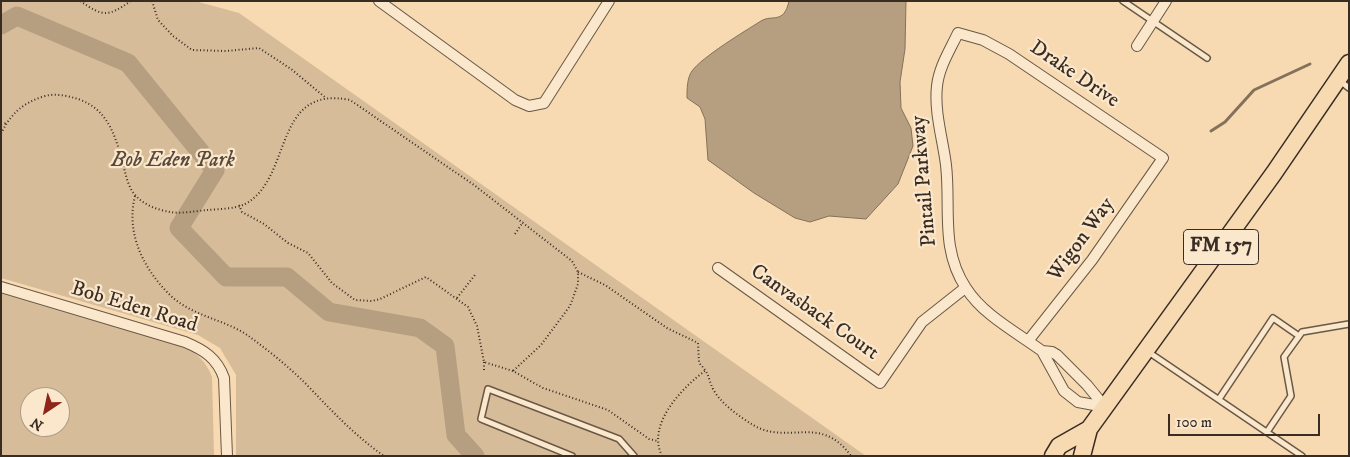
<!DOCTYPE html>
<style>
body{margin:0}
#map{position:relative;width:1350px;height:457px;overflow:hidden;background:#f7dab1;font-family:"IM FELL DW Pica",serif}
canvas{display:block}
.frame{position:absolute;inset:0;border:2px solid #382c23;pointer-events:none}
.north{position:absolute;left:20px;top:387px;width:50px;height:50px;box-sizing:border-box;background:#fae7cc;border:1px solid #ac9c88;border-radius:50%;rotate:214deg;font-size:14px;font-weight:700;line-height:20px;text-align:center;color:#382c23}
.north::after{content:'';display:block;margin:auto;width:18px;height:22px;background:#8f2418;clip-path:polygon(50% 0,100% 100%,50% 72%,0 100%)}
.scale{position:absolute;left:1168px;top:414px;width:152px;height:22px;box-sizing:border-box;border:2px solid #382c23;border-top:0;padding-left:6px;font-size:15px;line-height:18px;white-space:nowrap;color:#382c23;-webkit-text-stroke:4px #fae7cc;paint-order:stroke}
</style>
<div id="map">
<canvas width="1350" height="457"></canvas>
<div class="frame"></div>
<div class="north">N</div>
<div class="scale">100 m</div>
</div>
<script>
const context = document.querySelector('canvas').getContext('2d');
context.lineJoin = 'round';
function fillPath(path, color) {
  context.fillStyle = color;
  context.fill(path, 'evenodd');
}
function strokePath(path, color, width, dash) {
  context.strokeStyle = color;
  context.lineWidth = width;
  context.lineCap = dash ? 'butt' : 'round';
  context.setLineDash(dash || []);
  context.stroke(path);
}
function drawText(font, color, halo, rows, align = 'center') {
  context.font = font + ' "IM FELL DW Pica",serif';
  context.lineWidth = 4.5;
  context.setLineDash([]);
  context.textBaseline = 'middle';
  context.strokeStyle = halo;
  context.fillStyle = color;
  for (const [text, x, y, turn = 0] of rows) {
    context.save();
    context.translate(x, y);
    context.rotate((+turn || 0) * Math.PI / 180);
    context.textAlign = isNaN(turn) ? turn : align;
    if (halo) context.strokeText(text, 0, 0);
    context.fillText(text, 0, 0);
    context.restore();
  }
}
const green = new Path2D(`
 M 1,1 L 195,1 L 239,13 L 866,456 L 236,456 L 236,375 L 220,348 L 198,335 L 1,278 Z
 M 1,291 L 174,342 C 193,350 205,358 212,377 L 214,456 L 1,456 ZM 30,397 L 60,397 L 60,427 L 30,427 Z`);
const water = new Path2D(`
 M 789,1 L 906,1 L 905,49 L 900,82 L 901,108 L 911,128 L 913,146 L 898,184 L 866,219 L 829,216 L 810,222 L 795,218 L 754,193 L 708,160 L 705,119 L 700,107 L 687,98 C 687,89 687,78 692,71 C 702,57 745,31 761,21 C 772,14 784,25 789,1 Z`);
const stream = new Path2D(`
 M 1211,131 L 1225,122 L 1254,90 L 1310,64`);
const river = new Path2D(`
 M 1,25 L 17,16 L 128,63 L 215,170 L 179,228 L 226,277 L 287,277 L 329,312 L 420,328 L 445,346 L 456,435 L 475,456`);
const path = new Path2D(`
 M 80,1 C 104,17 107,17 131,1
 M 152,1 L 158,20 L 173,36 L 192,50 L 226,51 L 259,48 L 291,69 L 326,98
 M 1,124 L 7,123
 M 1,134 C 10,114 24,102 45,96 C 56,93 68,96 78,99 C 111,110 117,142 125,172 C 127,180 130,190 136,196 C 144,205 158,210 170,212 C 181,214 196,211 207,210 C 218,209 236,209 245,204 C 293,179 272,84 350,100 L 474,185 L 572,261 L 578,272 L 578,284 L 570,306 L 541,345 L 513,371
 M 135,196 C 126,232 142,266 167,292 C 190,317 224,318 250,337 C 269,351 289,367 306,384 C 331,410 354,435 384,456
 M 239,205 L 242,212 L 264,224 L 288,243 L 308,253 L 332,283 L 355,300 L 372,301 L 380,299 L 426,277 L 468,307 L 477,326 L 484,362 L 513,371 L 543,388 L 608,410 L 649,439 L 658,441
 M 515,234 L 523,222
 M 578,272 L 605,285 L 667,328 L 698,343 L 699,363 C 710,374 707,376 713,389 C 721,404 739,416 753,425 C 789,446 820,413 851,456
 M 457,298 L 475,275
 M 484,362 L 484,372
 M 662,456 C 646,424 683,387 706,370`);
const service = new Path2D(`
 M 1123,1 L 1207,58
 M 1340,81 L 1349,88
 M 1147,351 L 1302,456
 M 1219,399 L 1273,318 L 1299,336
 M 1267,432 L 1291,396 L 1284,357 L 1302,332 L 1349,324
 M 572,456 L 481,419 L 488,389 L 619,439 L 634,456`);
const minor = new Path2D(`
 M 379,1 L 515,100 L 529,106 L 544,103 L 609,1
 M 1137,46 L 1166,1
 M 718,268 L 880,383 L 922,322 L 965,288
 M 1,287 L 185,342 C 204,350 217,358 224,378 L 227,456
 M 1028,341 L 1092,260 L 1163,158 L 1009,54 L 983,40 L 958,33 C 950,50 939,67 937,86 C 934,112 943,140 946,165 C 951,208 940,249 966,288 C 983,315 1016,332 1042,351
 M 1042,351 L 1052,352 L 1057,355 L 1087,385 L 1105,407 L 1078,402 L 1064,391 Z`);
const primary = new Path2D(`
 M 1053,456 L 1059,446 L 1089,429 L 1274,173 L 1349,63
 M 1082,456 L 1089,429`);
const shields = [
 [1221,247,75]
];
const shieldNames = [
 ["FM 157",1221,247]
];
const streetNames = [
 ["Drake Drive",1074,75,34],
 ["Pintail Parkway",925,181,-95],
 ["Wigon Way",1082,240,-54],
 ["Bob Eden Road",134,308,17],
 ["Canvasback Court",814,313,35]
];
const parkNames = [
 ["Bob Eden Park",173,162]
];
fillPath(green, '#d7bc99');
fillPath(water, '#b69f81');
strokePath(water, '#84715b', 1);
strokePath(stream, '#84715b', 3);
strokePath(river, '#b69f81', 19);
strokePath(service, '#685846', 8);
strokePath(minor, '#685846', 12);
strokePath(primary, '#382c23', 19);
strokePath(path, '#382c23', 2, [1, 2.5]);
strokePath(service, '#fae7cc', 5);
strokePath(minor, '#fae7cc', 10);
strokePath(primary, '#f7dab1', 16);
for (const [x, y, w] of shields) {
  const box = new Path2D();
  box.roundRect(x - w / 2, y - 17.5, w, 35, 4);
  context.fillStyle = '#fae7cc';
  context.fill(box);
  strokePath(box, '#382c23', 1);
}
drawText('bold 20px', '#382c23', null, shieldNames);
drawText('21px', '#382c23', '#fae7cc', streetNames);
drawText('italic 21px', '#58493b', '#fae7cc', parkNames);
</script>
